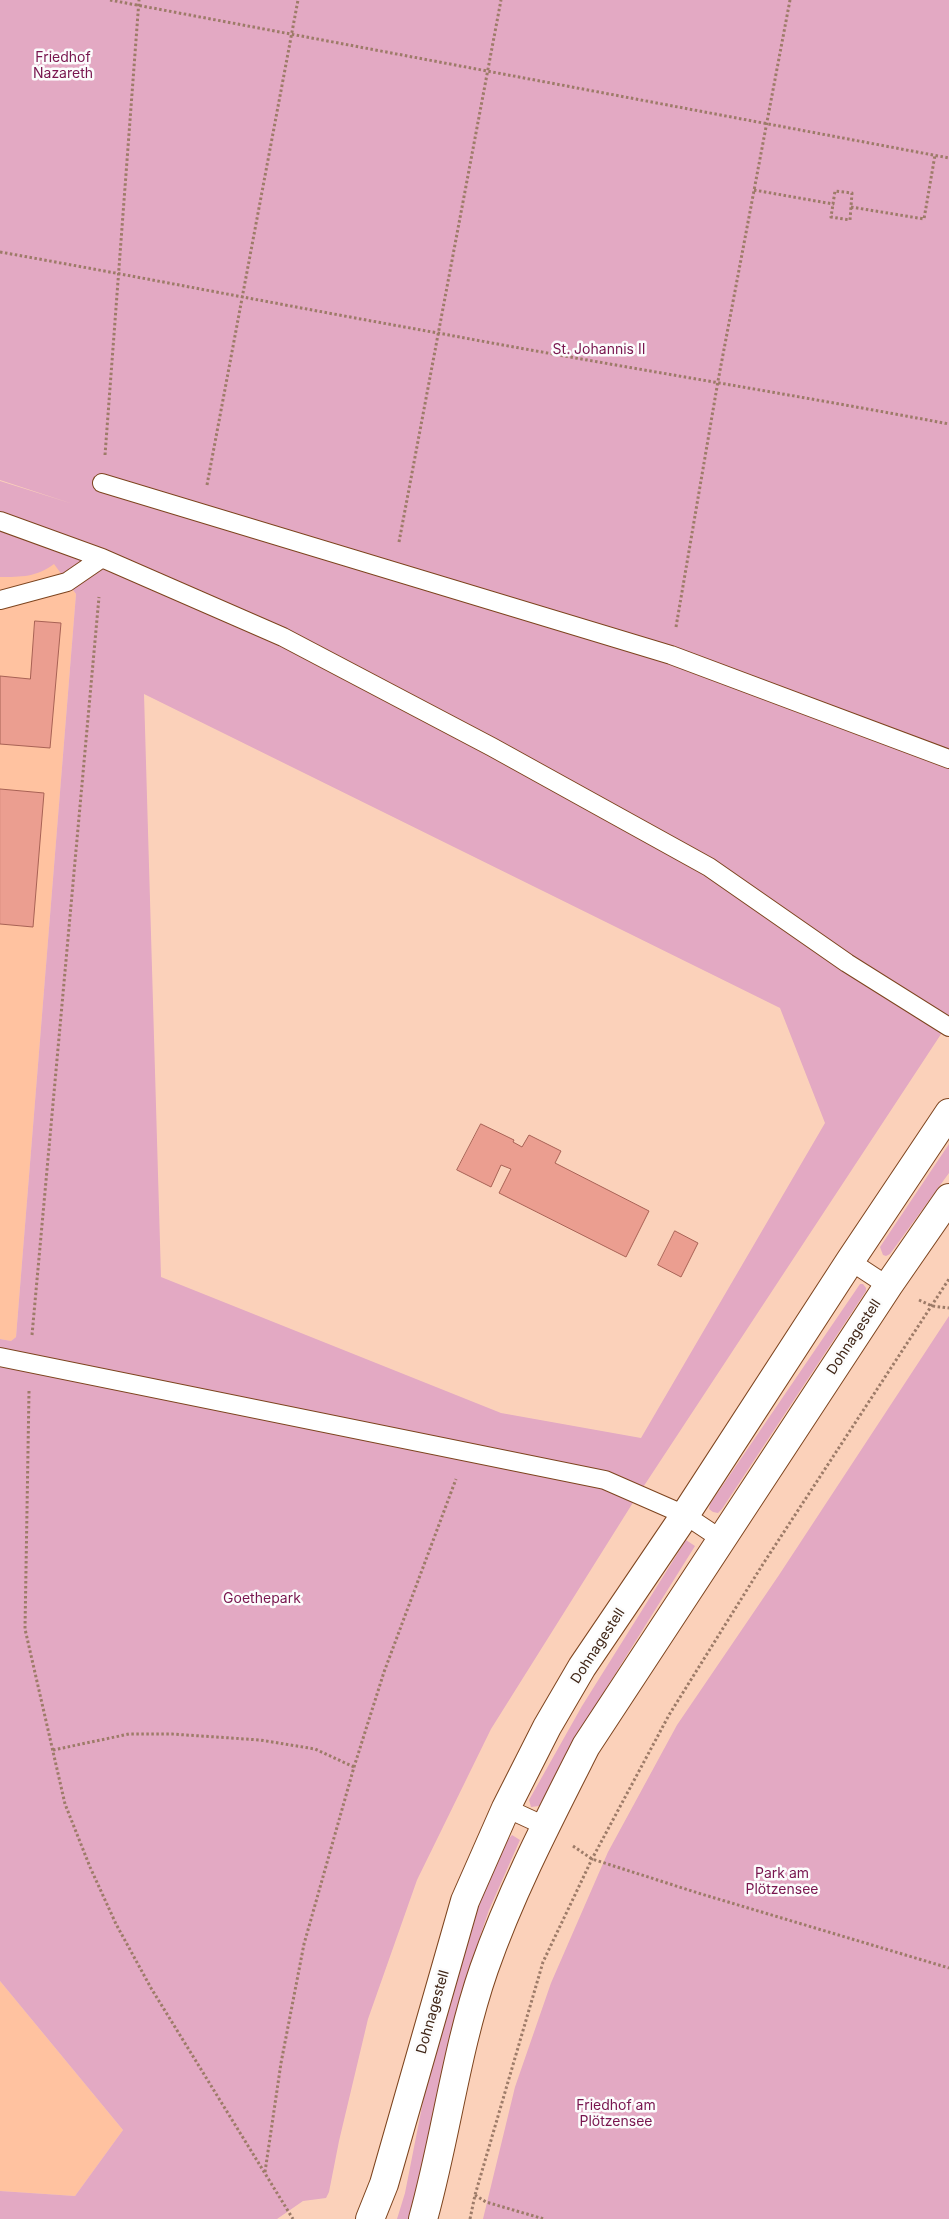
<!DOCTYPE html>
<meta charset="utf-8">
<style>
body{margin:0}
canvas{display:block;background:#fbd1ba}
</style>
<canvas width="949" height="2219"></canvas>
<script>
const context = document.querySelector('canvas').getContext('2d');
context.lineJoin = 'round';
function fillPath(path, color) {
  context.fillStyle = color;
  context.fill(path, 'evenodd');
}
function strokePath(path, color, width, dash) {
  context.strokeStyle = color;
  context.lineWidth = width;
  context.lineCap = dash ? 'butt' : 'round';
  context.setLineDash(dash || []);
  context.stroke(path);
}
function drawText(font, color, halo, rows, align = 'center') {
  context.font = font + ' Inter,sans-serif';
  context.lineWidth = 5;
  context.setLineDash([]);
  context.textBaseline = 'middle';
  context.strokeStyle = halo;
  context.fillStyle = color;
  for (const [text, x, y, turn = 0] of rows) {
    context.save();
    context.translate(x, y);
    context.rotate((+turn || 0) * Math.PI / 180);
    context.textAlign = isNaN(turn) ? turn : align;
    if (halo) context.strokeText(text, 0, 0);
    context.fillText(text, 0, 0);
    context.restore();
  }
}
const built = new Path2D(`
 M 0,532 L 58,553 L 67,582 L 76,594 L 16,1337 L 11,1341 L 0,1339 Z
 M 0,1981 L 123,2130 L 75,2196 L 0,2191 Z`);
const green = new Path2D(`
 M 0,0 L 949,0 L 949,1022 L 634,1501 L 491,1729 L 417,1880 L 368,2019 L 339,2141 L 329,2192 L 326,2198 L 303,2201 L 277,2219 L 0,2219 L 0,2191 L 75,2196 L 123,2130 L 0,1981 L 0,1339 L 11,1341 L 16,1337 L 76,594 L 54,564 C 37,577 21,577 0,577 L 0,481 L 73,504 L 0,480 ZM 144,694 L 780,1008 L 825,1123 L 641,1438 L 501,1413 L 161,1277 Z
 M 949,1144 L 949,1173 L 890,1254 L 886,1256 L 883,1255 L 880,1247 Z
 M 860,1284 L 863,1284 L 866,1288 L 866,1291 L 722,1509 L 718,1513 L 713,1512 L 709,1509 L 710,1504 Z
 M 949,1316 L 949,2219 L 483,2219 L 515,2087 L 551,1983 L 608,1852 L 677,1725 L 779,1575 Z
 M 686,1540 L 695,1546 L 592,1711 L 539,1806 L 531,1807 L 529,1800 L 582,1706 Z
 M 512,1835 L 520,1840 L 489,1910 L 461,1993 L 414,2206 L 409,2219 L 397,2219 L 405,2193 L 429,2071 L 473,1918 L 507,1841 Z`);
const building = new Path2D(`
 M 35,621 L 61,623 L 50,748 L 0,744 L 0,676 L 30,679 Z
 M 0,789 L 44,793 L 33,927 L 0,924 Z
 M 481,1124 L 514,1140 L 513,1142 L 522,1147 L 529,1135 L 561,1151 L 555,1163 L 649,1211 L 626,1257 L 499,1193 L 511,1169 L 501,1165 L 491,1187 L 457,1170 Z
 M 675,1231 L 698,1243 L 681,1277 L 658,1265 Z`);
const path = new Path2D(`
 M 110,0 L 949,158
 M 754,190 L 833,204 L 835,191 L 852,193 L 850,220 L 831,217 L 833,204
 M 851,207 L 924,219 L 935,155
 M 0,252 C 146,278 292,307 438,333 C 608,365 779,392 949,424
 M 105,455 L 139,0
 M 207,485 L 298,0
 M 399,542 L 501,0
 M 676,627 L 718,381 L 790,0
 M 919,1300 L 932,1306 L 949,1308
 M 32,1335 L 99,597
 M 29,1391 L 25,1629 L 65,1804 L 90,1867 L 116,1924 L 151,1988 L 293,2219
 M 53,1750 L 129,1734 L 172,1734 L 260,1740 L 315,1749 L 354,1767
 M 573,1846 L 592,1859 L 698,1893 L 949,1968
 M 265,2172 L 281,2063 L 304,1944 L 354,1767 L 384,1672 L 456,1479
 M 475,2195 L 486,2202 L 544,2219
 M 470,2219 L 475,2195 L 543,1962 L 592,1859 L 669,1715 L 763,1564 L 949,1279`);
const service = new Path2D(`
 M 102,483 L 671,655 L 949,759
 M 0,521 L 102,558 L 283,637 L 492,747 L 709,867 L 847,963 L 949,1027
 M 0,600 L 67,582 L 102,558
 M 850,1261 L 888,1286
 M 0,1357 L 605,1480 L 685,1515 L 721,1539
 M 506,1808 L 545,1826`);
const tertiary = new Path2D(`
 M 370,2219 L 384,2184 L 465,1901 L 506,1808 L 547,1727 L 582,1667 L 685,1515 L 850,1261 L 949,1113
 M 423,2219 C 446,2137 456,2050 484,1969 C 511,1892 549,1819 586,1746 L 888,1286 L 949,1198`);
const parkNames = [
 ["Friedhof",63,58],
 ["Nazareth",63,74],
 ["St. Johannis II",599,350],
 ["Goethepark",262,1599],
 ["Park am",782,1874],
 ["Plötzensee",782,1890],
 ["Friedhof am",616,2106],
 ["Plötzensee",616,2122]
];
const streetNames = [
 ["Dohnagestell",854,1337,-57],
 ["Dohnagestell",598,1646,-57],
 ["Dohnagestell",433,2012,-74]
];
fillPath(built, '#ffc2a0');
fillPath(green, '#e3a9c3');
fillPath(building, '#eb9e90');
strokePath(building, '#a86255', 1);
strokePath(service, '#7d441e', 20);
strokePath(tertiary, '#7d441e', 30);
strokePath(path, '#9d7b68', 3, [2.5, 2.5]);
strokePath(service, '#fff', 18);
strokePath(tertiary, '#fff', 28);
drawText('14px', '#78154e', '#fcfcfc', parkNames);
drawText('14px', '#3f2516', '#fcfcfc', streetNames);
</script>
